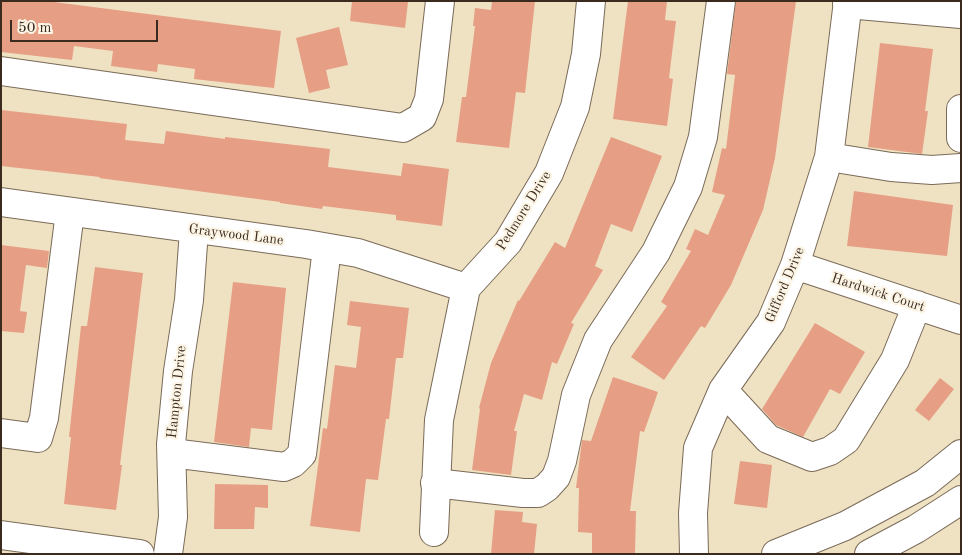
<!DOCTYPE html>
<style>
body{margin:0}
#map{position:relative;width:962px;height:555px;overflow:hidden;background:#efe2c3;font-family:"Old Standard TT",serif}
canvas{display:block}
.frame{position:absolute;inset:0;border:2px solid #3b2a1e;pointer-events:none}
.scale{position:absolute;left:10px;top:20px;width:148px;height:22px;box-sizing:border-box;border:2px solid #3b2a1e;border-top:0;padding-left:6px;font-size:15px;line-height:18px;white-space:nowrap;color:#3b2a1e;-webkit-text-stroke:4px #fcf5e5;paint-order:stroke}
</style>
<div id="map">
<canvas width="962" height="555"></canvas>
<div class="frame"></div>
<div class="scale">50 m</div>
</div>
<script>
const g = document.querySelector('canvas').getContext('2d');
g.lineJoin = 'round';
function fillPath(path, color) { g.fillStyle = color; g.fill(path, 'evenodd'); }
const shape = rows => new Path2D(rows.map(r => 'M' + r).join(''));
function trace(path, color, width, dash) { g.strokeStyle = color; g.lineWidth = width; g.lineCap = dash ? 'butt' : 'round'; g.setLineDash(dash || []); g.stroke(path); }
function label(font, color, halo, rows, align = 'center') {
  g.font = font + ' "Old Standard TT",serif'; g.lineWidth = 4.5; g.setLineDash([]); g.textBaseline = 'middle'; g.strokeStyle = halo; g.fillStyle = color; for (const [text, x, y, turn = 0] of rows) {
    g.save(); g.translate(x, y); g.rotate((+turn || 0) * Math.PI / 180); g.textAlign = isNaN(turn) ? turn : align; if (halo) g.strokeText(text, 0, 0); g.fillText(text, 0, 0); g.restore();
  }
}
const building = shape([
 [1,1,46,1,281,31,274,88,194,79,195,69,158,64,157,72,111,66,113,51,74,46,72,60,1,52],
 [352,1,408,2,405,28,350,21],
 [492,1,535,1,525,93,516,92,509,148,456,142,462,97,466,97,475,26,473,26,475,8,491,10],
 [628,1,667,1,665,20,676,21,669,78,673,79,667,126,613,119],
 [736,1,796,1,775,158,763,210,731,285,705,328,701,326,664,380,631,357,667,306,661,302,691,251,686,249,695,229,708,235,725,195,712,192,722,148,726,149,735,75,727,74],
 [339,27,348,65,326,70,330,88,309,93,296,38],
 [880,43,933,49,925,111,928,111,922,154,868,147],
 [1,110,127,124,125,140,164,144,166,131,225,139,225,137,330,149,328,167,401,176,403,163,449,169,442,226,396,220,396,215,323,206,322,209,280,203,280,202,99,178,100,177,1,166],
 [611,137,662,156,632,232,611,224,595,266,603,270,571,323,574,324,557,364,552,362,542,400,524,394,514,431,517,431,511,475,472,470,480,409,479,408,491,363,518,300,519,301,555,242,565,248],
 [854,191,953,205,947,256,847,246],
 [1,245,49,251,47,268,26,265,20,311,27,312,24,333,1,331],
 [95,267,143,273,120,465,122,465,116,510,64,504,71,437,69,437,81,326,87,326],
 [233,282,286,288,272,430,251,428,249,447,214,442],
 [350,301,409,308,403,358,396,358,389,419,386,419,378,480,366,479,360,532,310,526,323,428,327,429,335,365,356,368,361,327,347,325],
 [815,323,865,352,840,394,830,389,803,437,776,425,762,409],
 [613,377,658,392,644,432,640,431,630,511,636,511,635,554,592,554,592,533,578,532,579,488,576,488,582,440,591,441],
 [940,378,954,389,929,421,915,410],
 [740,461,772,465,767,508,734,504],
 [215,484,268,485,268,508,255,507,254,529,214,529],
 [495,510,523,512,522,522,537,524,534,554,491,554]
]);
const minor = shape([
 [847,4,961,14],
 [1,71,403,128,422,117,429,99,440,1],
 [961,109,961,138],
 [829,157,891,167,932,170,961,168],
 [1,202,306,244,358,253,466,288],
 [795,265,961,320],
 [723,390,768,439,812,457,830,451,846,440,895,360,917,305],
 [1,433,38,438,44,418,70,212],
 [172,453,284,467,293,463,302,454,327,248],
 [435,483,523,493,538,493,547,487,556,477,562,461,576,395,598,340,656,252,688,187,703,137,721,1],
 [434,532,439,420,466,288,508,242,549,173,575,107,586,54,591,1],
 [1,535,140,554],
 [168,554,173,517,171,444,178,371,189,300,194,230],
 [694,554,693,513,698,448,723,390,771,322,795,265,829,157,848,1],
 [776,554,845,526,925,483,961,454],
 [869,554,916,529,961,500]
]);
const streetNames = [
 ["Pedmore Drive",524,211,-58],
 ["Graywood Lane",236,235,7],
 ["Gifford Drive",785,285,-67],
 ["Hardwick Court",878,293,18],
 ["Hampton Drive",177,392,-84]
];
fillPath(building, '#e69e84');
trace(minor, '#7a6a58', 30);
trace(minor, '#fff', 28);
label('14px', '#3b2a1e', '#fcf5e5', streetNames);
</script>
